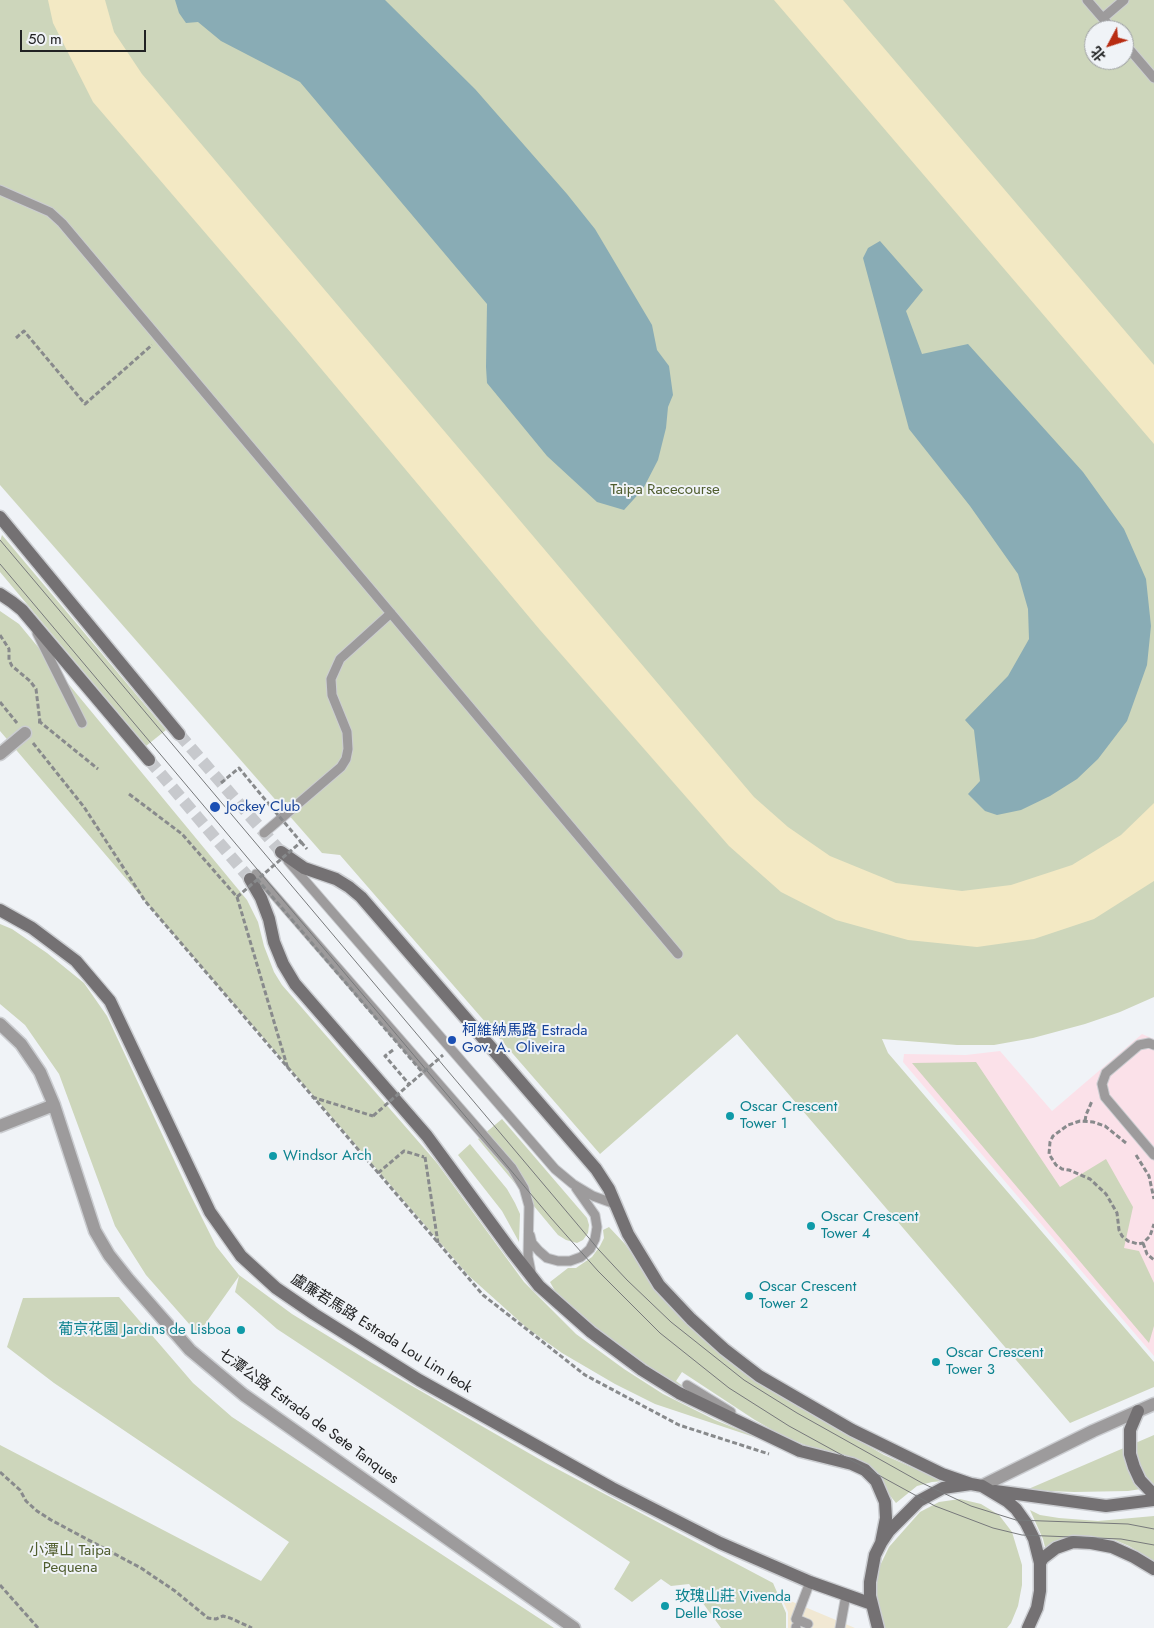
<!DOCTYPE html>
<meta charset="utf-8">
<style>
body{margin:0}
#map{position:relative;width:1154px;height:1628px;overflow:hidden;background:#f0f3f7;font-family:Jost,"Noto Sans SC",sans-serif}
canvas{display:block}
.north{position:absolute;left:1084px;top:20px;width:50px;height:50px;box-sizing:border-box;background:#f0f3f7;border:1px solid #9d9fa2;border-radius:50%;rotate:230deg;font-size:14px;font-weight:700;line-height:20px;text-align:center;color:#212223}
.north::after{content:'';display:block;margin:auto;width:18px;height:22px;background:#b82c12;clip-path:polygon(50% 0,100% 100%,50% 72%,0 100%)}
.scale{position:absolute;left:20px;top:30px;width:126px;height:22px;box-sizing:border-box;border:2px solid #212223;border-top:0;padding-left:6px;font-size:15px;line-height:18px;white-space:nowrap;color:#212223;-webkit-text-stroke:4px #f0f3f7;paint-order:stroke}
</style>
<div id="map">
<canvas width="1154" height="1628"></canvas>
<div class="north">北</div>
<div class="scale">50 m</div>
</div>
<script>
const g = document.querySelector('canvas').getContext('2d');
g.lineJoin = 'round';
function fillPath(path, color) { g.fillStyle = color; g.fill(path, 'evenodd'); }
const shape = rows => new Path2D(rows.map(r => 'M' + r).join(''));
function trace(path, color, width, dash) { g.strokeStyle = color; g.lineWidth = width; g.lineCap = dash ? 'butt' : 'round'; g.setLineDash(dash || []); g.stroke(path); }
function label(font, color, halo, rows, align = 'center') {
  g.font = font + ' Jost,"Noto Sans SC",sans-serif'; g.lineWidth = 4; g.setLineDash([]); g.textBaseline = 'middle'; g.strokeStyle = halo; g.fillStyle = color; for (const [text, x, y, turn = 0] of rows) {
    g.save(); g.translate(x, y); g.rotate((+turn || 0) * Math.PI / 180); g.textAlign = isNaN(turn) ? turn : align; if (halo) g.strokeText(text, 0, 0); g.fillText(text, 0, 0); g.restore();
  }
}
const commercial = shape([
 [1142,1034,1154,1039,1154,1356,903,1062,904,1054,966,1055,1000,1051,1052,1111]
]);
const industrial = shape([
 [781,1597,855,1628,788,1628,788,1612]
]);
const green = shape([
 [0,0,1154,0,1154,997,1120,1012,1085,1024,1033,1038,994,1045,957,1045,882,1039,888,1053,1154,1362,1154,1387,1070,1423,737,1034,600,1154,340,855,322,853,0,485],
 [1094,30,1124,30,1124,60,1094,60],
 [2,535,166,730,146,746,0,572,0,541],
 [0,611,19,624,247,900,258,922,264,946,274,972,282,985,437,1163,524,1282,576,1334,624,1369,663,1394,715,1420,769,1442,655,1404,615,1384,562,1353,527,1328,469,1276,145,901,0,731],
 [0,924,12,929,47,953,84,983,107,1016,188,1190,216,1246,239,1275,292,1314,372,1363,546,1463,773,1583,786,1613,786,1628,721,1628,689,1584,671,1586,661,1579,632,1602,614,1589,630,1562,277,1329,235,1292,239,1276,198,1334,146,1275,115,1226,59,1074,25,1025,0,1004],
 [976,1062,1060,1187,1106,1159,1133,1207,1124,1248,1139,1251,1154,1283,1154,1326,1149,1343,912,1063],
 [502,1119,587,1218,589,1225,588,1233,583,1240,577,1243,566,1240,558,1235,478,1139],
 [470,1144,507,1189,515,1203,520,1214,519,1242,502,1211,458,1155],
 [609,1227,625,1244,650,1280,799,1406,884,1455,943,1481,932,1482,917,1486,896,1503,883,1487,829,1455,781,1435,755,1420,682,1372,676,1381,695,1395,678,1386,622,1348,567,1304,555,1291,550,1282,568,1268,576,1268,592,1257,600,1246,604,1238,603,1230],
 [119,1297,193,1383,232,1417,554,1628,0,1628,0,1445,261,1581,289,1542,54,1383,7,1347,23,1298],
 [1154,1435,1154,1487,1128,1491,1074,1492,1026,1490],
 [960,1499,981,1504,999,1515,1012,1532,1022,1565,1022,1585,1018,1606,1011,1623,1007,1628,882,1628,875,1603,876,1574,889,1547,920,1512,939,1502],
 [1030,1510,1040,1515,1059,1518,1098,1521,1154,1516,1154,1561,1129,1546,1115,1540,1099,1538,1067,1539,1046,1551,1043,1539]
]);
const sand = shape([
 [48,0,105,0,114,32,142,74,754,797,788,827,830,856,896,883,962,891,1011,885,1072,865,1121,835,1154,803,1154,881,1094,919,1034,939,977,947,908,940,836,920,781,892,729,846,540,630,292,334,93,102,53,23],
 [774,0,843,0,1154,365,1154,444]
]);
const water = shape([
 [175,0,385,0,475,89,567,194,595,229,652,325,657,350,669,366,673,395,668,407,666,428,658,460,643,489,624,510,597,502,547,456,487,383,486,367,487,304,300,82,221,41,198,22,186,23,179,13],
 [880,241,923,290,906,311,922,354,968,344,1083,472,1124,529,1146,579,1151,626,1147,665,1127,721,1098,759,1077,779,1050,796,1021,810,997,815,985,811,968,794,980,781,974,730,965,720,1008,676,1029,639,1028,609,1018,574,970,506,909,429,863,258,868,248]
]);
const secondaryTunnel = shape([
 [179,734,281,852],
 [149,760,250,879]
]);
const path = shape([
 [16,338,24,331,85,404,152,345],
 [0,635,9,649,9,660,12,666,30,681,36,689,40,722],
 [0,702,17,723],
 [38,722,40,722,98,769],
 [33,743,84,807,145,901,483,1295,585,1375,679,1425,769,1454],
 [221,783,239,768,272,808],
 [301,842,307,849],
 [237,897,288,1069],
 [393,1050,385,1056,409,1084],
 [312,1097,373,1116],
 [1085,1121,1086,1115,1092,1101],
 [1126,1143,1105,1126,1093,1122,1080,1121,1068,1125,1053,1136,1050,1142,1049,1154,1056,1165,1062,1169,1069,1170,1090,1179,1106,1194,1117,1213,1119,1230,1122,1236,1128,1241,1138,1244,1143,1243,1150,1236,1154,1224],
 [1136,1155,1149,1176,1154,1199],
 [425,1157,438,1243],
 [378,1173,404,1151,424,1157],
 [1143,1243,1147,1254,1154,1260],
 [0,1472,20,1490,26,1501,37,1511,51,1520,141,1568,175,1591,208,1618,216,1619,223,1616,230,1618,252,1628],
 [0,1585,38,1628]
]);
const lane = shape([
 [1087,0,1113,30],
 [1103,18,1124,0],
 [1124,43,1154,78],
 [0,190,50,212,62,223,678,954],
 [37,633,82,723],
 [264,833,341,767,346,759,348,749,347,732,332,695,331,679,340,659,391,613],
 [288,861,555,1169,573,1184,593,1196,615,1204],
 [256,874,512,1168,524,1188,529,1206,528,1257,531,1272],
 [1154,1045,1149,1043,1139,1045,1106,1073,1102,1084,1105,1097,1154,1155],
 [530,1235,532,1243,539,1251,547,1258,558,1261,570,1261,581,1257,590,1249,595,1239,597,1227,595,1215,576,1188],
 [687,1385,731,1412],
 [808,1624,796,1619,810,1582],
 [796,1628,796,1627],
 [840,1628,846,1595]
]);
const street = shape([
 [0,754,25,733],
 [0,1024,21,1044,40,1072,54,1105,95,1231,109,1255,128,1279,190,1350,244,1395,574,1628],
 [0,1126,54,1105],
 [982,1486,1093,1431,1154,1404]
]);
const secondary = shape([
 [0,517,179,734],
 [0,594,12,602,22,610,149,760],
 [281,852,304,868,336,879,349,887,361,897,596,1169,609,1189,628,1234,659,1285,691,1319,724,1349,759,1376,852,1430,942,1474,971,1484],
 [250,879,261,898,269,919,274,942,283,964,295,984,427,1136,510,1249,539,1286,591,1332,642,1370,679,1393,800,1451,852,1464,865,1470,876,1481,885,1502,886,1518,881,1543],
 [0,910,32,928,76,961,110,1001,210,1212,241,1256,276,1288,314,1314,419,1380,612,1488,720,1543,810,1582,872,1604],
 [1138,1411,1130,1430,1130,1454,1134,1467,1140,1480,1154,1495],
 [995,1491,1106,1506,1154,1500],
 [1040,1563,1043,1558,1056,1548,1073,1542,1091,1543,1112,1547,1134,1557,1154,1569],
 [878,1628,870,1596,870,1582,875,1555,881,1543,889,1531,919,1501,943,1488,971,1484,982,1486,1007,1501,1016,1509,1026,1523,1034,1539,1040,1563,1040,1591,1037,1608,1028,1628]
]);
const tram = shape([
 [0,540,599,1250,627,1280,671,1322,744,1380,797,1413,922,1483,971,1506,1016,1520,1128,1524,1154,1529],
 [0,564,551,1218,598,1271,660,1333,729,1388,789,1426,935,1506,993,1528,1022,1535,1121,1539,1154,1545]
]);
const pathBridge = shape([
 [129,794,182,834,237,897,301,842,272,808],
 [257,879,423,1073],
 [373,1116,443,1055]
]);
const markers = [
 [215,807,6,"#1a4fb4"],
 [452,1040,5,"#1a4fb4"],
 [730,1116,5,"#0f9aa8"],
 [273,1156,5,"#0f9aa8"],
 [811,1226,5,"#0f9aa8"],
 [749,1296,5,"#0f9aa8"],
 [241,1330,5,"#0f9aa8"],
 [936,1362,5,"#0f9aa8"],
 [665,1606,5,"#0f9aa8"]
];
const parkNames = [
 ["Taipa Racecourse",665,490],
 ["小潭山 Taipa",70,1551],
 ["Pequena",70,1568]
];
const transitNames = [
 ["Jockey Club",226,807],
 ["柯維納馬路 Estrada",462,1031],
 ["Gov. A. Oliveira",462,1048]
];
const cultureNames = [
 ["Oscar Crescent",740,1107],
 ["Tower 1",740,1124],
 ["Windsor Arch",283,1156],
 ["Oscar Crescent",821,1217],
 ["Tower 4",821,1234],
 ["Oscar Crescent",759,1287],
 ["Tower 2",759,1304],
 ["葡京花園 Jardins de Lisboa",231,1330,"right"],
 ["Oscar Crescent",946,1353],
 ["Tower 3",946,1370],
 ["玫瑰山莊 Vivenda",675,1597],
 ["Delle Rose",675,1614]
];
const streetNames = [
 ["盧廉若馬路 Estrada Lou Lim Ieok",381,1334,32],
 ["七潭公路 Estrada de Sete Tanques",308,1417,36]
];
fillPath(commercial, '#fbe1e9');
fillPath(industrial, '#f1e8d3');
fillPath(green, '#cdd6bb');
fillPath(sand, '#f3e9c4');
fillPath(water, '#89acb5');
trace(secondaryTunnel, '#c7c9cd', 12, [12, 6]);
trace(lane, '#cbcdd1', 11);
trace(street, '#cbcdd1', 15);
trace(secondary, '#cbcdd1', 15);
trace(path, '#888a8c', 3, [5, 2.5]);
trace(lane, '#9d9b9c', 9);
trace(street, '#9d9b9c', 12);
trace(secondary, '#747173', 12);
trace(tram, '#77797b', 1);
trace(pathBridge, '#888a8c', 3, [5, 2.5]);
for (const [x, y, r, color] of markers) { const dot = new Path2D(); dot.arc(x, y, r, 0, 2 * Math.PI); g.fillStyle = color; g.fill(dot); trace(dot, '#f0f3f7', 2); }
label('15px', '#4f5d2e', '#f0f3f7', parkNames);
label('15px', '#164399', '#f0f3f7', transitNames, 'left');
label('15px', '#0d838f', '#f0f3f7', cultureNames, 'left');
label('15px', '#212223', '#f0f3f7', streetNames);
</script>
